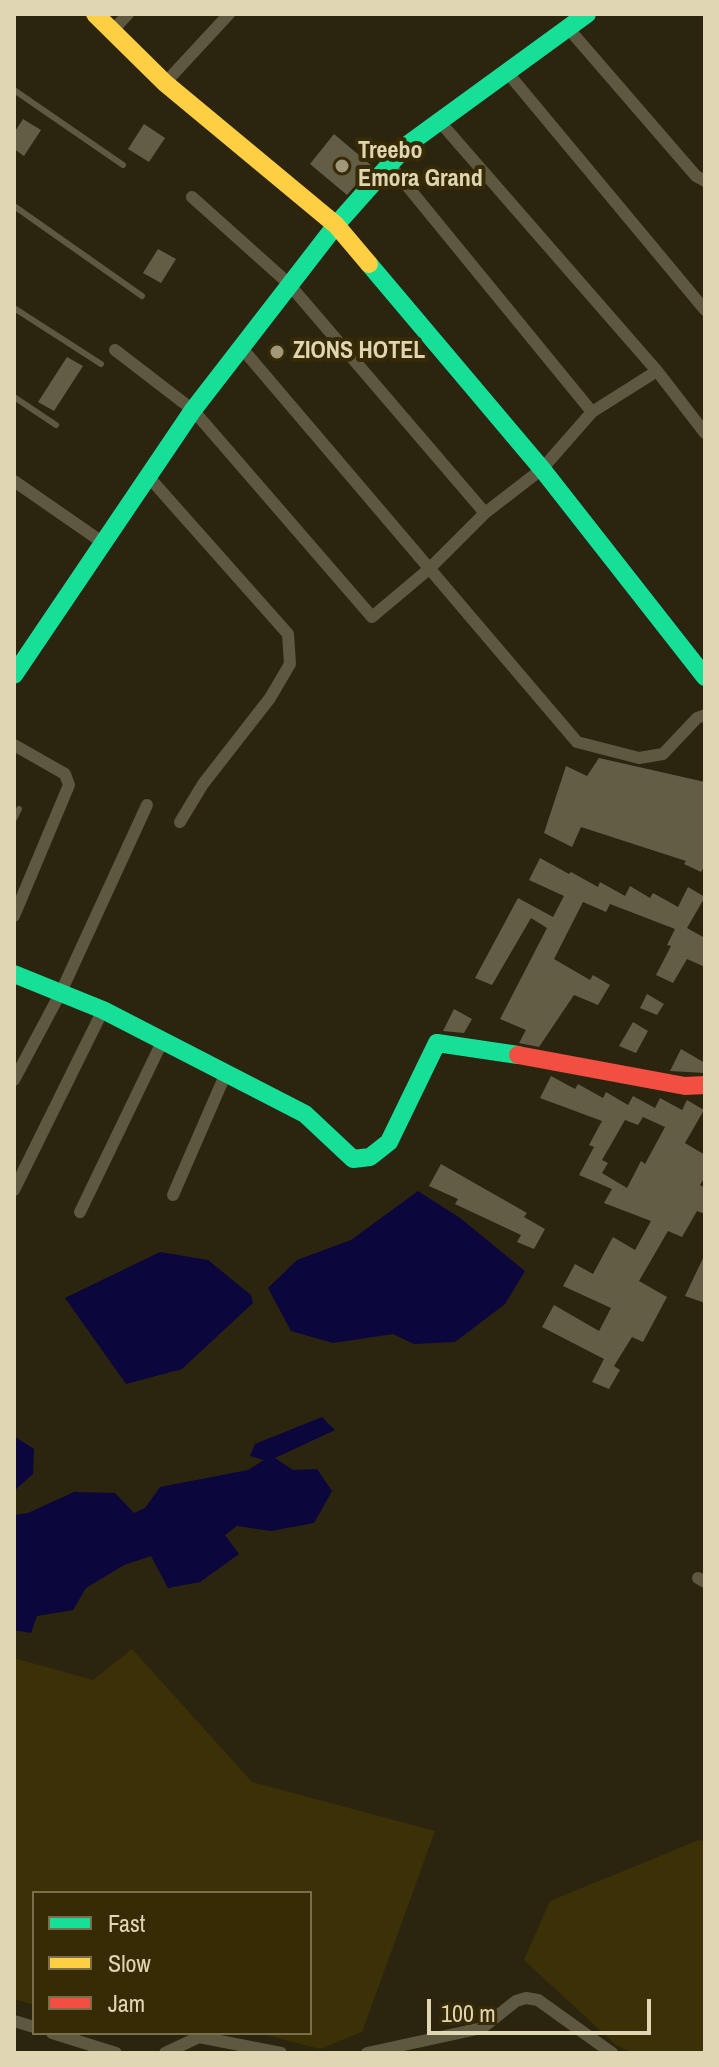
<!DOCTYPE html>
<style>
body{margin:0}
#map{position:relative;width:719px;height:2067px;overflow:hidden;background:#2b250f;font-family:"Archivo Narrow",sans-serif}
canvas{display:block}
.frame{position:absolute;inset:0;border:16px solid #e1d6b4;pointer-events:none}
.legend{position:absolute;left:32px;top:1891px;width:280px;height:144px;box-sizing:border-box;background:#362b04;border:2px solid #7a6f4a;margin:0;padding:10px 14px;list-style:none;font-size:24px;color:#e1d6b4}
.legend li{display:flex;align-items:center;gap:16px;height:40px}
.legend b{width:40px;border:2px solid #7a6f4a}
.scale{position:absolute;left:427px;top:1999px;width:224px;height:36px;box-sizing:border-box;border:4px solid #e1d6b4;border-top:0;padding-left:10px;font-size:24px;line-height:28px;white-space:nowrap;color:#e1d6b4;-webkit-text-stroke:6px #362b04;paint-order:stroke}
</style>
<div id="map">
<canvas width="719" height="2067"></canvas>
<div class="frame"></div>
<ul class="legend">
<li><b style="height:10px;background:#16e098"></b>Fast</li>
<li><b style="height:10px;background:#ffcf43"></b>Slow</li>
<li><b style="height:10px;background:#f24e42"></b>Jam</li>
</ul>
<div class="scale">100 m</div>
</div>
<script>
const g = document.querySelector('canvas').getContext('2d');
g.lineJoin = 'round';
function fillPath(path, color) { g.fillStyle = color; g.fill(path, 'evenodd'); }
const shape = rows => new Path2D(rows.map(r => 'M' + r).join(''));
function trace(path, color, width, dash) { g.strokeStyle = color; g.lineWidth = width; g.lineCap = dash ? 'butt' : 'round'; g.setLineDash(dash || []); g.stroke(path); }
function label(font, color, halo, rows, align = 'center') {
  g.font = font + ' "Archivo Narrow",sans-serif'; g.lineWidth = 8; g.setLineDash([]); g.textBaseline = 'middle'; g.strokeStyle = halo; g.fillStyle = color; for (const [text, x, y, turn = 0] of rows) {
    g.save(); g.translate(x, y); g.rotate((+turn || 0) * Math.PI / 180); g.textAlign = isNaN(turn) ? turn : align; if (halo) g.strokeText(text, 0, 0); g.fillText(text, 0, 0); g.restore();
  }
}
const built = shape([
 [132,1649,252,1782,435,1831,362,2032,320,2049,259,2033,310,2033,310,1893,34,1893,34,2005,14,1999,14,1658,93,1680],
 [699,1840,705,1841,705,2053,633,2053,616,2045,524,1960,550,1901]
]);
const water = shape([
 [418,1191,460,1218,525,1271,505,1304,455,1342,414,1344,393,1334,333,1343,291,1331,268,1288,297,1260,351,1240],
 [160,1252,208,1260,251,1295,253,1303,182,1369,126,1384,65,1298],
 [322,1417,335,1430,275,1458,293,1470,317,1469,332,1491,314,1523,271,1531,237,1526,225,1535,239,1554,200,1582,168,1588,151,1556,124,1565,86,1588,73,1610,37,1616,31,1633,14,1630,14,1515,28,1513,74,1492,115,1493,134,1513,145,1508,160,1487,248,1470,264,1460,250,1456,255,1444],
 [14,1436,34,1449,33,1474,14,1491]
]);
const building = shape([
 [23,119,41,130,24,156,14,149,14,133],
 [144,124,165,138,149,162,128,149],
 [334,134,372,166,347,195,310,164],
 [158,249,176,259,161,283,143,273],
 [67,357,83,366,54,411,38,402],
 [599,758,705,782,705,865,701,872,684,864,686,861,581,827,572,847,544,833,566,766,587,776],
 [540,858,569,874,571,872,598,887,600,882,625,896,630,886,650,898,653,893,678,907,688,887,705,897,687,928,705,938,705,967,687,959,673,983,656,975,671,946,667,945,675,929,610,904,606,912,583,902,554,959,590,980,593,975,610,985,598,1005,574,995,539,1047,519,1043,526,1030,500,1019,547,928,531,918,492,985,475,978,518,898,553,917,564,896,529,880],
 [647,994,664,1004,657,1015,640,1008],
 [454,1009,472,1019,464,1033,443,1031],
 [633,1022,648,1031,636,1053,619,1046],
 [681,1049,705,1063,705,1073,670,1071],
 [551,1076,575,1089,578,1084,603,1098,606,1092,628,1105,633,1096,655,1108,660,1098,682,1110,687,1100,704,1110,685,1143,705,1155,705,1177,700,1185,705,1188,705,1214,697,1211,682,1237,668,1231,639,1281,667,1297,643,1342,632,1337,614,1366,620,1370,609,1389,592,1382,604,1359,542,1327,554,1305,599,1331,611,1308,563,1286,575,1264,593,1274,613,1237,635,1250,651,1221,604,1203,612,1189,579,1175,594,1147,589,1145,602,1121,540,1098],
 [643,1117,665,1127,645,1164,641,1161,627,1188,602,1173,608,1163,602,1160,625,1120,638,1125],
 [441,1164,527,1213,524,1217,545,1229,534,1249,517,1242,521,1235,455,1204,458,1199,429,1186],
 [705,1254,705,1303,685,1296]
]);
const lane = shape([
 [14,90,123,165],
 [14,206,142,296],
 [14,308,101,364],
 [14,397,56,425],
 [14,819,19,809]
]);
const street = shape([
 [568,28,696,176,705,181],
 [114,29,128,14],
 [507,72,705,310],
 [165,83,229,14],
 [440,122,657,371,705,433],
 [390,165,592,412],
 [192,197,288,283,485,513],
 [240,346,577,742,639,758,663,754,697,718,705,715],
 [115,350,193,410,372,617,429,569,485,513,542,469,592,412,657,371],
 [147,475,288,634,290,664,270,698,203,784,180,822],
 [14,481,102,542],
 [14,745,65,774,69,785,14,916],
 [14,1080,61,992,147,805],
 [14,1190,103,1010],
 [173,1195,226,1073],
 [80,1212,163,1040],
 [698,1578,705,1582],
 [14,2021,34,2027],
 [52,2033,116,2053],
 [165,2053,199,2037,281,2053],
 [367,2053,482,2028,516,2001,526,1998,538,2000,612,2053]
]);
const fast = shape([
 [369,264,542,469,705,677],
 [14,675,193,410,336,225,407,145,587,14],
 [14,974,103,1010,305,1114,353,1159,370,1157,389,1142,437,1043,518,1055]
]);
const slow = shape([
 [95,14,165,83,336,225,369,264]
]);
const jam = shape([
 [518,1055,685,1086,705,1085]
]);
const markers = [
 [342,166,8,"#a1987a"],
 [277,352,8,"#a1987a"]
];
const poiNames = [
 ["Treebo",358,152],
 ["Emora Grand",358,180],
 ["ZIONS HOTEL",293,352]
];
fillPath(built, '#3c3006');
fillPath(water, '#0b063c');
fillPath(building, '#645d45');
trace(lane, '#5f5840', 6);
trace(street, '#5f5840', 12);
trace(fast, '#16e098', 18);
trace(slow, '#ffcf43', 18);
trace(jam, '#f24e42', 18);
for (const [x, y, r, color] of markers) { const dot = new Path2D(); dot.arc(x, y, r, 0, 2 * Math.PI); g.fillStyle = color; g.fill(dot); trace(dot, '#362b04', 3); }
label('bold 24px', '#e1d6b4', '#362b04', poiNames, 'left');
</script>
